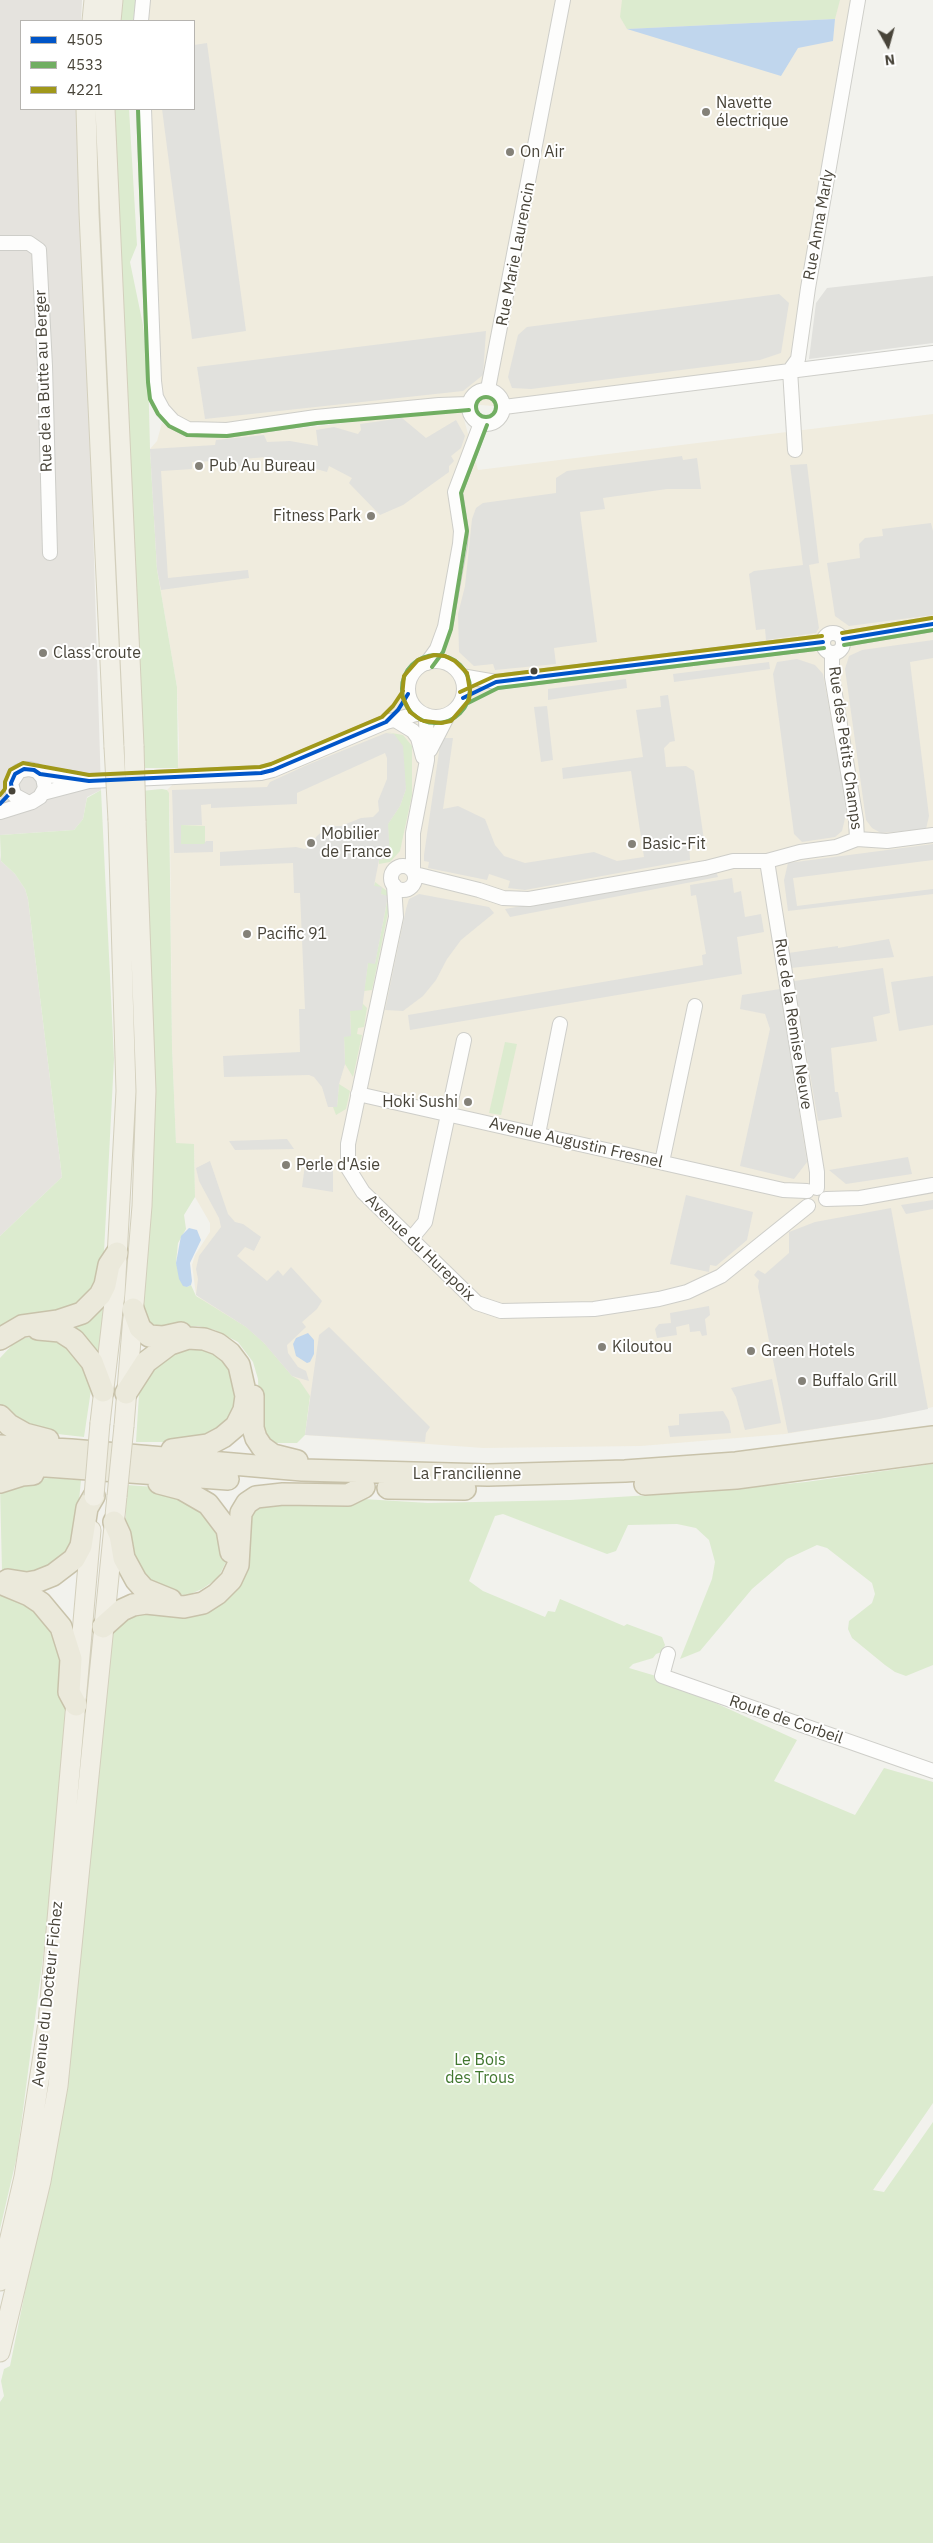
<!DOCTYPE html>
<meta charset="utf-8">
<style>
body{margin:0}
#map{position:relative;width:933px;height:2543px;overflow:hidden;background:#f2f2ed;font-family:"IBM Plex Sans",sans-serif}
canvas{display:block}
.legend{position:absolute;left:20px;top:20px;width:175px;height:90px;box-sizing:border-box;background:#fff;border:1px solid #b6b4b0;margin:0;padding:6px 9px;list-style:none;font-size:15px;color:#484439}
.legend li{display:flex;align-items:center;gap:10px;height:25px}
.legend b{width:25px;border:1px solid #b6b4b0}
.north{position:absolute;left:863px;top:20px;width:50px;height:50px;-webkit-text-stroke:4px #fff;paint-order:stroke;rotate:173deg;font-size:14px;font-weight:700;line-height:20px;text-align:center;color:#484439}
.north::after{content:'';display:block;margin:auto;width:18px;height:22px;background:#484439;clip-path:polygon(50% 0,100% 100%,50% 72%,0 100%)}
</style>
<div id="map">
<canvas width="933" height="2543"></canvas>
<ul class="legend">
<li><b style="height:6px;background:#0055c8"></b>4505</li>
<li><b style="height:6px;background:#71ae62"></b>4533</li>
<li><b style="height:6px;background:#a0981a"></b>4221</li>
</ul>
<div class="north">N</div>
</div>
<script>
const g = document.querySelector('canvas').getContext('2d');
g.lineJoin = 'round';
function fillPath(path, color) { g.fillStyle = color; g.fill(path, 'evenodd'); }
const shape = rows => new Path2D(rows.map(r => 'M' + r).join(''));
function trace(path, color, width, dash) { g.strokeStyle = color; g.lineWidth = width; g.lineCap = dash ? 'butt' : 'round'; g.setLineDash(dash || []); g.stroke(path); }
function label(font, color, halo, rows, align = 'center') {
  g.font = font + ' "IBM Plex Sans",sans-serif'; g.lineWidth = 4; g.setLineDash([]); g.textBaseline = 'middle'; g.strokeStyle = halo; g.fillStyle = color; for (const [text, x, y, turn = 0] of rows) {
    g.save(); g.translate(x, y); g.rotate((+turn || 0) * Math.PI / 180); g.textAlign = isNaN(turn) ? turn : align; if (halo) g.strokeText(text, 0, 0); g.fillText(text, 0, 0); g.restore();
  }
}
const commercial = shape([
 [143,0,858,0,790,370,504,407,469,404,188,429,156,397,144,109,194,109,194,21,141,21],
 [445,411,462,412,478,470,933,414,933,1407,879,1419,785,1434,641,1446,483,1448,305,1435,310,1396,196,1295,192,1265,195,1255,210,1232,210,1223,195,1197,194,1144,176,1144,172,1047,170,825,169,794,167,790,172,785,172,776,178,768,179,742,177,687,157,569,150,449,157,441,162,423,183,435,226,437]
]);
const industrial = shape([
 [0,0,82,0,81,21,21,21,21,109,77,109,87,329,101,790,87,797,83,819,74,830,0,835],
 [0,855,1,861,15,874,25,889,28,899,62,1177,0,1236]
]);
const green = shape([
 [122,0,136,0,133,21,120,21],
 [622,0,840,0,835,19,627,29,620,17],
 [115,109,129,109,137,245,130,262,143,325,148,371,150,449,157,569,177,687,178,768,141,768,120,298],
 [386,732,403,735,412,746,412,795,400,851,390,862,379,864,379,860,389,858,388,824,400,806,406,789,394,734],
 [162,789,167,790,169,793,172,1047,176,1143,194,1144,195,1197,184,1215,186,1229,178,1243,176,1263,187,1287,191,1285,196,1296,246,1327,264,1343,292,1376,299,1380,310,1396,305,1435,297,1443,267,1443,260,1432,258,1379,253,1362,238,1342,215,1330,198,1326,152,1328,143,1313,154,1078,141,791],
 [101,790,114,1059,104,1252,94,1289,73,1309,0,1330,0,1236,62,1177,28,899,25,889,15,874,1,861,0,835,74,830,83,819,87,798],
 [181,825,205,826,205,844,181,845],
 [375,882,387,891,389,895,389,908,372,990,364,991,368,963,375,963,388,897,381,894,374,886],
 [362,1003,367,1008,364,1027,358,1028,357,1034,362,1035,353,1077,345,1064,344,1036,351,1036,350,1010,362,1010],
 [505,1042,517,1044,501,1115,489,1113],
 [339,1084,350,1091,346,1109,336,1115,333,1107,337,1107],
 [105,1302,102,1358,69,1332,74,1323],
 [43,1336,63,1342,90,1376,91,1390,84,1437,40,1432,0,1409,0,1358,14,1343,25,1338],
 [198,1344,229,1358,241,1397,222,1429,190,1442,136,1442,139,1394,146,1378,161,1357],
 [933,1464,933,1665,906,1676,895,1672,885,1665,852,1638,848,1629,849,1621,872,1603,875,1594,872,1583,827,1548,817,1545,787,1559,752,1589,700,1651,680,1659,712,1579,715,1562,709,1540,696,1528,677,1524,628,1525,616,1551,607,1554,503,1514,495,1516,469,1581,483,1591,545,1617,548,1611,555,1612,560,1599,624,1626,627,1624,662,1637,665,1645,662,1652,656,1654,653,1658,633,1664,629,1668,656,1676,797,1740,774,1781,855,1815,884,1768,933,1782,933,2103,873,2190,884,2192,933,2122,933,2543,0,2543,0,2402,4,2396,1,2381,4,2369,10,2366,47,2184,113,1620,170,1607,231,1580,241,1513,283,1494,428,1503,570,1500,714,1491,806,1482],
 [50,1478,81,1480,75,1543,51,1571,13,1575,2,1571,0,1486,26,1479],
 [127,1485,154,1487,203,1508,226,1550,226,1562,218,1578,202,1589,188,1595,170,1594,141,1577,125,1532],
 [0,1583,52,1614,76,1705,17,2156,0,2229]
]);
const parking = shape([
 [207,43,246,331,192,339,162,109,194,109,194,45],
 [933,276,933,343,809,359,816,303,827,288],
 [779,294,789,303,781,353,760,360,531,389,512,388,508,377,518,335,527,327],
 [486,331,483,375,463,391,205,419,197,367],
 [402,418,426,438,456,420,465,436,461,448,451,456,454,461,449,466,449,472,403,505,380,515,349,483,352,478,329,466,327,472,301,465,270,465,267,457,243,459,243,466,215,467,215,461,192,462,192,469,161,471,168,578,248,570,249,578,161,590,157,569,150,449,215,445,216,440,264,435,267,442,290,441,318,446,316,430,334,427,358,434,361,430,360,424],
 [682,456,683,460,697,458,701,489,667,489,603,498,605,509,580,512,597,642,554,648,556,664,495,670,493,664,474,666,459,652,458,614,465,586,472,519,476,508,483,503,556,493,556,478,567,471],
 [807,464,819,563,809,565,819,628,816,633,766,640,765,629,756,630,749,574,754,571,803,565,790,465],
 [931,523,933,531,933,615,849,626,835,616,827,563,860,558,859,544,865,538,883,536,882,529],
 [933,640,933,658,910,662,929,816,926,829,881,833,872,828,866,820,845,669,849,656,862,650],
 [797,659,815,665,823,674,847,810,842,831,835,837,802,842,794,834,773,674,777,662],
 [769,662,770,669,674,682,673,674],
 [626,679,627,688,548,700,548,689],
 [668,695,675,741,670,742,664,748,666,767,686,766,694,771,704,840,689,842,690,860,525,890,508,888,510,881,489,874,487,880,428,868,429,862,424,861,424,855,441,738,453,738,443,809,458,806,485,819,495,845,504,856,525,863,594,852,617,861,644,857,631,771,563,779,562,768,643,757,636,710,661,707,660,696],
 [547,706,553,760,541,762,534,707],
 [386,733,394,734,403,746,406,789,400,806,388,824,390,858,379,860,374,886,382,887,381,894,388,896,375,964,368,963,362,1010,350,1011,351,1036,344,1037,345,1064,339,1084,337,1107,328,1107,322,1087,314,1077,309,1075,224,1077,223,1056,300,1052,299,1009,305,1009,300,893,294,893,293,863,220,866,220,852,296,847,305,849,312,846,316,837,328,826,341,826,361,818,373,817,379,811,378,801,387,779,387,758,385,753,297,793,297,804,211,808,211,804,201,805,202,825,181,825,181,844,204,844,206,841,213,841,213,852,174,853,172,790,267,787,270,782,307,765],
 [933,844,933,860,793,878,797,906,933,889,933,894,788,911,784,880,788,863],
 [716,871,718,877,510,917,505,909],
 [732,878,734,893,741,891,745,917,761,914,764,932,737,937,742,974,410,1030,408,1015,703,965,702,955,706,954,696,895,691,896,690,885],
 [419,894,489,907,494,913,461,940,447,959,436,980,423,996,403,1011,385,1010,406,909,409,899],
 [889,939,894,957,791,968,788,953,838,946,838,948],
 [883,968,890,1013,873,1017,877,1041,831,1048,835,1092,838,1092,842,1117,818,1121,794,981],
 [933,976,933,1025,899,1031,891,982],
 [780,989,807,1162,794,1179,740,1166,770,1029,765,1014,740,1009,742,995],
 [287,1139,294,1149,235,1150,229,1141],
 [908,1157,912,1174,846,1184,829,1170],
 [210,1161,228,1214,235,1222,243,1224,261,1237,254,1251,245,1247,237,1256,267,1281,278,1270,283,1276,291,1267,322,1301,317,1309,302,1322,306,1327,287,1345,288,1353,298,1367,306,1371,309,1381,292,1376,264,1343,246,1327,196,1295,198,1279,196,1269,199,1256,221,1227,219,1218,199,1181,196,1168],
 [333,1161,333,1192,302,1187,305,1165],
 [686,1195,753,1212,747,1240,716,1266,710,1265,709,1272,670,1264],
 [933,1200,933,1209,906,1214,901,1205],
 [891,1208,928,1409,879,1419,788,1433,758,1287,759,1280,754,1275,758,1270,765,1274,789,1253,789,1232,815,1222],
 [709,1306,710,1315,705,1319,707,1335,702,1336,700,1331,690,1332,689,1324,676,1327,677,1335,657,1338,655,1329,659,1324,671,1323,670,1313],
 [329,1327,430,1427,426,1433,425,1442,305,1435,319,1335],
 [772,1379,781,1423,745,1430,736,1397,731,1388],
 [723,1411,729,1421,731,1433,670,1437,668,1426,679,1425,679,1414]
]);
const water = shape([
 [835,19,833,41,798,48,781,76,627,29],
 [189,1228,197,1230,201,1240,190,1263,192,1281,191,1285,187,1287,183,1286,179,1279,176,1263,181,1236],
 [308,1333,314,1340,314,1354,310,1362,307,1363,296,1356,293,1344,296,1338]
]);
const minor = shape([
 [141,21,143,0],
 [144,109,154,381,156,397,163,410,173,421,188,429,227,430,316,417,439,405,469,404],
 [0,243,29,243,39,250,45,366,50,553],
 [488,389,563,0],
 '469 407a17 17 0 1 1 34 0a17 17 0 1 1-34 0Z',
 [504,407,933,353],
 [795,450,790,370,798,359,808,288,858,0],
 '823 643a10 10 0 1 1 20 0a10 10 0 1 1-20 0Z',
 [843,639,933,624],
 '408 689a28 28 0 1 1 56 0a28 28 0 1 1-56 0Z',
 [427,663,437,649,445,627,460,544,461,531,455,492,481,423],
 [461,676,496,682,823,642],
 [395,720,413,731,418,738,423,757],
 [430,750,448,715],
 [40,774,78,779],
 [43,793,89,781,261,773,273,770,386,722,420,713],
 [0,812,32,802,40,797,45,788,43,778,37,771,29,769,19,771,11,783,14,795,27,802],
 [857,839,887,841,933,835],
 [767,861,817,1172,817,1188],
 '391 878a12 12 0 1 1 24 0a12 12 0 1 1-24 0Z',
 [413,871,413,833,427,760,426,715],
 [415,874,479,890,503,898,529,899,706,868,733,861,767,861,800,852,836,847,857,839,856,820,832,677,832,653],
 [394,885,396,917,348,1144,348,1168,363,1192,477,1303,501,1311,594,1309,659,1299,687,1292,721,1276,808,1206],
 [358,1094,783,1190,807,1191],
 [538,1134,560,1024],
 [662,1162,695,1006],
 [826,1199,860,1198,933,1185],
 [411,1239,425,1222,464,1040],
 [668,1654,662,1676,933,1771]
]);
const major = shape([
 [92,21,94,0],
 [111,21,113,0],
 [86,109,89,213,114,747],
 [105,109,134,746],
 [100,1423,115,1294,126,1091,118,820],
 [124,1426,142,1206,146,1091,136,821],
 [0,2281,24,2177,48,2023,91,1530],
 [0,2352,41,2181,58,2086,117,1496]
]);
const highway = shape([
 [133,1309,140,1328,149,1336,163,1337,181,1333],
 [38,1329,60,1331,74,1340,92,1362,103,1391],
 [0,1339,22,1326,58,1321,82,1313,100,1295,105,1285,109,1265,117,1253],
 [126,1393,146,1362,170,1344,188,1338,204,1339,218,1344,230,1353,239,1365,246,1396,244,1410,236,1426,223,1437,208,1445,172,1450],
 [253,1396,253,1428,256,1438,262,1447,273,1455,297,1461],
 [0,1416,9,1425,25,1434,48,1440],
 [0,1446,71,1450,302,1470,488,1475,625,1471,736,1463,933,1437],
 [0,1465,33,1465,228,1479],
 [0,1482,22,1475,33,1474],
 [159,1483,182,1489,208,1504,227,1529,231,1552],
 [645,1484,736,1478,933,1452],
 [388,1488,465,1489],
 [114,1522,120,1535,124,1558,136,1580,144,1589,171,1600],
 [8,1580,27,1583,38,1581,53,1575,74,1559,81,1546,87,1508,94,1496],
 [0,1583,29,1595,41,1603,61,1627,71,1659,69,1692,76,1705],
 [103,1627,122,1610,133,1605,146,1603,184,1607,203,1603,217,1594,231,1580,238,1565,241,1513,247,1503,256,1497,283,1494,348,1495,364,1487]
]);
const majorBridge = shape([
 [134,746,136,821],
 [114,747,118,820],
 [94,1496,100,1423],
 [117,1496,124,1426]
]);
const bus1 = shape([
 [843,639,933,624],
 [463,698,496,682,823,642],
 [0,804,12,791,11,783,15,774,24,769,34,770,40,774,89,781,261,773,273,770,386,722,398,710,408,694]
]);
const bus2 = shape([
 [138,109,148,382,150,399,158,414,169,426,187,435,227,436,317,423,469,410],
 '476 407a10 10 0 1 1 20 0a10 10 0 1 1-20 0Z',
 [844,645,933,630],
 '402 689a34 34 0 1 1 68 0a34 34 0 1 1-68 0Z',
 [432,667,443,652,451,629,467,531,461,493,487,425],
 [466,704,498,688,824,648]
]);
const bus3 = shape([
 [842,633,932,618],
 [460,692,495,676,822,636],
 [421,720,410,712,402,696,404,676,418,660,434,655,445,656,455,661,467,673,470,691,469,700,451,721,441,723,424,721],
 [0,795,5,789,5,782,10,770,23,763,89,775,260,767,271,764,382,717,393,706,403,691]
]);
const markers = [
 [706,112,5,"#848178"],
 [510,152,5,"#848178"],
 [199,466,5,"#848178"],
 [371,516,5,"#848178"],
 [43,653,5,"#848178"],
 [534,671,4.5,"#484439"],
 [12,791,4.5,"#484439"],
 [311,843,5,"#848178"],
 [632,844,5,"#848178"],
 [247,934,5,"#848178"],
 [468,1102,5,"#848178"],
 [286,1165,5,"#848178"],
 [602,1347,5,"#848178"],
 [751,1351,5,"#848178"],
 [802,1381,5,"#848178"]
];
const poiNames = [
 ["Navette",716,103],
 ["électrique",716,121],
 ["On Air",520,152],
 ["Pub Au Bureau",209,466],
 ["Fitness Park",361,516,"right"],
 ["Class'croute",53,653],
 ["Mobilier",321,834],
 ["de France",321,852],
 ["Basic-Fit",642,844],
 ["Pacific 91",257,934],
 ["Hoki Sushi",458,1102,"right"],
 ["Perle d'Asie",296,1165],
 ["Kiloutou",612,1347],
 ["Green Hotels",761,1351],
 ["Buffalo Grill",812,1381]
];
const streetNames = [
 ["Rue Anna Marly",819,225,-80],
 ["Rue Marie Laurencin",516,254,-79],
 ["Rue de la Butte au Berger",44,381,-92],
 ["Rue des Petits Champs",845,748,82],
 ["Rue de la Remise Neuve",793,1024,81],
 ["Avenue Augustin Fresnel",576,1143,13],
 ["Avenue du Hurepoix",420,1248,44],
 ["La Francilienne",467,1474],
 ["Route de Corbeil",786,1720,19],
 ["Avenue du Docteur Fichez",48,1994,-84]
];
const parkNames = [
 ["Le Bois",480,2060],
 ["des Trous",480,2078]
];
fillPath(commercial, '#f0ecde');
fillPath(industrial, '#e5e3de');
fillPath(green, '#dcebcf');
fillPath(parking, '#e1e1dd');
fillPath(water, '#c0d6ed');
trace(minor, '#cecec9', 16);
trace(major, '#d3cfbc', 21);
trace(highway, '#c8c2aa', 24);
trace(minor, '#fdfdfc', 14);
trace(major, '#f1efe5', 19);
trace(highway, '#ebe9db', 21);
trace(majorBridge, '#d3cfbc', 21, []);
trace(majorBridge, '#f1efe5', 19);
trace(bus1, '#0055c8', 4);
trace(bus2, '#71ae62', 4);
trace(bus3, '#a0981a', 4);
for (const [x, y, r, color] of markers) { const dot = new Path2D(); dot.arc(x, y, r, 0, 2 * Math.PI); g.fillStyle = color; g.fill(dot); trace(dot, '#fff', 2); }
label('16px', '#484439', '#fff', poiNames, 'left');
label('16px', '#484439', '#fff', streetNames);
label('16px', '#41772f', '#fff', parkNames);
</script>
